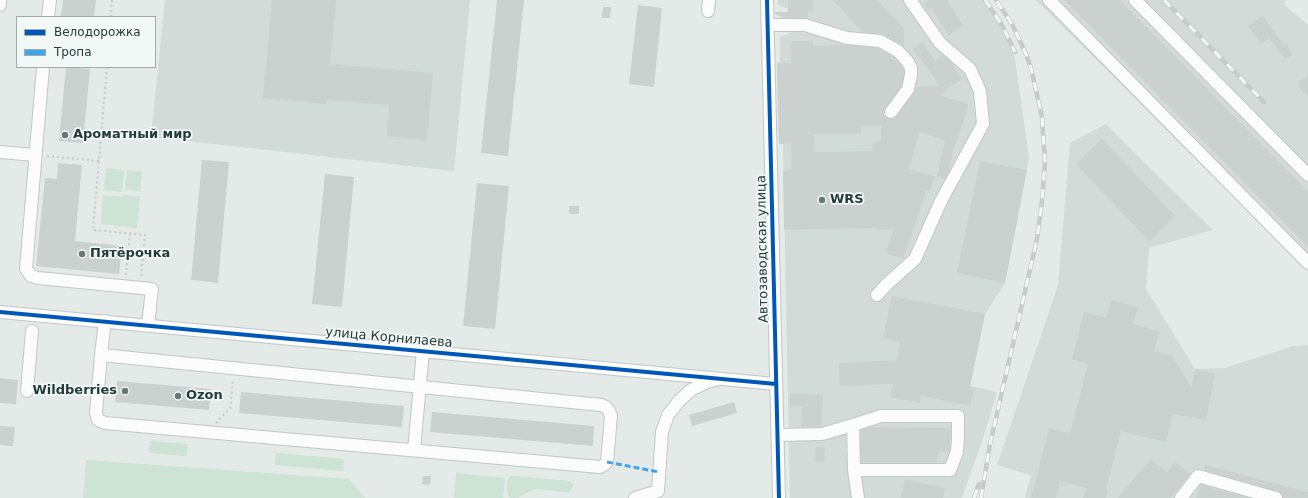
<!DOCTYPE html>
<meta charset="utf-8">
<style>
body{margin:0}
#map{position:relative;width:1308px;height:498px;overflow:hidden;background:#e4eae7;font-family:"DejaVu Sans",sans-serif}
canvas{display:block}
.legend{position:absolute;left:16px;top:16px;width:140px;height:52px;box-sizing:border-box;background:#f2f8f6;border:1px solid #9fadaa;margin:0;padding:5px 7px;list-style:none;font-size:12px;color:#223d38}
.legend li{display:flex;align-items:center;gap:8px;height:20px}
.legend b{width:20px;border:1px solid #9fadaa}
</style>
<div id="map">
<canvas width="1308" height="498"></canvas>
<ul class="legend">
<li><b style="height:5px;background:#0057b8"></b>Велодорожка</li>
<li><b style="height:5px;background:#3ea4ec"></b>Тропа</li>
</ul>
</div>
<script>
const g = document.querySelector('canvas').getContext('2d');
g.lineJoin = 'round';
function fillPath(path, color) { g.fillStyle = color; g.fill(path, 'evenodd'); }
const shape = rows => new Path2D(rows.map(r => 'M' + r).join(''));
function trace(path, color, width, dash) { g.strokeStyle = color; g.lineWidth = width; g.lineCap = dash ? 'butt' : 'round'; g.setLineDash(dash || []); g.stroke(path); }
function label(font, color, halo, rows, align = 'center') {
  g.font = font + ' "DejaVu Sans",sans-serif'; g.lineWidth = 3.5; g.setLineDash([]); g.textBaseline = 'middle'; g.strokeStyle = halo; g.fillStyle = color; for (const [text, x, y, turn = 0] of rows) {
    g.save(); g.translate(x, y); g.rotate((+turn || 0) * Math.PI / 180); g.textAlign = isNaN(turn) ? turn : align; if (halo) g.strokeText(text, 0, 0); g.fillText(text, 0, 0); g.restore();
  }
}
const built = shape([
 [165,0,470,0,454,171,151,137],
 [778,0,983,0,1000,26,1011,48,1015,59,1029,158,1005,283,985,314,970,386,997,392,985,432,962,498,790,498,783,144,779,144,777,63,780,63,780,37,797,30,792,21,785,18,785,12,788,12,788,9,778,5],
 [1036,0,1287,0,1283,4,1308,25,1308,271],
 [1106,124,1213,230,1149,248,1146,289,1195,369,1225,368,1293,346,1308,345,1308,498,1025,498,1031,475,997,465,1058,285,1070,143]
]);
const green = shape([
 [106,168,124,170,122,192,104,190],
 [127,170,142,171,140,191,125,190],
 [103,195,123,197,124,195,140,196,137,228,101,224],
 [150,441,188,444,187,456,149,453],
 [276,453,344,459,343,471,275,465],
 [86,460,349,479,365,498,83,498],
 [456,473,505,478,503,498,454,498],
 [510,476,513,476,569,481,571,482,573,485,572,489,567,492,537,489,530,491,518,498,511,498,509,497,507,492,507,482]
]);
const building = shape([
 [63,0,96,0,94,17,61,17],
 [272,0,336,0,330,64,433,73,427,140,387,136,389,105,327,100,326,104,263,98],
 [497,0,524,0,508,156,481,153],
 [788,0,812,0,813,11,808,12,808,17,784,18,775,14,775,12,788,12],
 [833,0,877,0,904,29,904,46,883,34,863,32],
 [927,0,947,0,963,26,948,35,932,8,928,10,924,3,928,1],
 [1064,0,1120,0,1308,191,1308,247],
 [638,5,662,8,654,87,629,84],
 [603,7,611,7,610,18,602,18],
 [1263,16,1284,45,1286,44,1293,54,1285,59,1269,38,1261,44,1248,26],
 [791,41,813,41,813,46,844,45,878,48,893,57,902,66,904,70,904,74,901,86,884,111,884,115,890,119,894,119,897,116,914,93,916,87,940,86,913,49,922,42,935,61,943,55,955,66,953,67,962,79,939,95,968,104,957,143,955,143,949,171,945,179,937,177,945,140,920,132,909,169,935,177,930,192,926,191,903,259,886,253,894,229,876,230,876,228,784,230,783,171,792,169,791,143,779,144,777,63,791,63],
 [861,126,881,126,881,142,872,143,873,151,815,152,814,134,861,134],
 [66,67,90,69,83,143,59,141],
 [1308,75,1308,97,1297,85],
 [1102,139,1175,216,1149,241,1076,164],
 [202,160,229,162,218,283,191,280],
 [980,161,1027,170,1005,283,957,273],
 [58,163,82,165,75,241,122,246,119,274,36,266,45,178,57,179],
 [325,174,354,177,342,307,312,304],
 [477,183,509,186,495,329,463,326],
 [569,206,579,206,579,214,569,214],
 [892,296,985,314,970,387,974,387,970,406,921,396,920,403,890,397,893,384,840,386,839,363,897,360,900,342,883,338],
 [1111,300,1138,307,1133,324,1159,331,1154,351,1171,355,1192,387,1195,369,1215,373,1206,420,1173,414,1166,442,1121,431,1106,490,1108,491,1106,498,1083,498,1086,488,1060,481,1056,498,1031,498,1049,428,1070,434,1088,364,1072,359,1084,312,1106,317],
 [0,378,18,380,16,404,0,403],
 [117,381,211,389,209,410,115,402],
 [241,392,404,406,402,427,239,413],
 [790,393,823,395,821,426,801,427,802,406,790,406],
 [734,402,737,413,692,426,689,415],
 [432,412,594,426,593,446,430,432],
 [0,426,15,427,13,446,0,445],
 [872,427,950,428,950,450,949,452,938,452,937,462,861,462,861,430],
 [816,447,825,447,824,462,815,462],
 [1151,459,1167,472,1175,462,1190,474,1170,498,1118,498],
 [1205,465,1308,492,1308,498,1283,498,1282,493,1278,491,1204,470],
 [423,476,431,476,430,485,422,484],
 [905,479,945,488,943,498,901,498],
 [1201,485,1248,498,1196,498]
]);
const path = shape([
 [111,17,112,0],
 [107,67,93,230,145,235,141,278],
 [47,156,100,161],
 [126,275,130,234],
 [216,423,230,408,233,379]
]);
const minor = shape([
 [767,0,779,498],
 [1049,0,1308,263],
 [1135,0,1308,175],
 [0,5,0,0],
 [708,11,709,0],
 [48,17,50,0],
 [768,25,805,25,847,38,880,41,898,51,908,62,911,68,911,75,908,89,891,112],
 [43,67,26,269,31,276,38,278,152,289,148,325],
 [0,152,35,155],
 [877,295,887,284,915,259,941,201,983,124,980,91,970,69,940,43,910,0],
 [0,312,776,384],
 [101,355,601,405,606,407,609,411,611,416,607,462,604,465,600,467,105,423,98,420,96,413,101,355,105,321],
 [27,391,32,331],
 [853,425,854,470,858,498],
 [778,435,822,434,853,425,881,416,958,416,958,438,957,452,950,470,854,470],
 [414,450,423,351],
 [635,498,658,491,662,432,668,415,679,401,691,390,707,382,716,380],
 [1181,498,1198,476,1276,498]
]);
const rail = shape([
 [985,0,1002,25,1015,52],
 [1164,0,1264,102],
 [974,498,979,484],
 [981,498,990,444,1037,239,1042,201,1045,162,1042,117,1032,72,1027,56,1012,24,996,0]
]);
const quiet = shape([
 [607,462,659,472]
]);
const cycleway = shape([
 [767,0,779,498],
 [0,312,776,384]
]);
const markers = [
 [65,135,4,"#667a75"],
 [822,200,4,"#667a75"],
 [82,254,4,"#667a75"],
 [125,391,4,"#667a75"],
 [178,396,4,"#667a75"]
];
const poiNames = [
 ["Ароматный мир",73,135],
 ["WRS",830,200],
 ["Пятёрочка",90,254],
 ["Wildberries",117,391,"right"],
 ["Ozon",186,396]
];
const streetNames = [
 ["Автозаводская улица",763,249,-91],
 ["улица Корнилаева",389,338,5]
];
fillPath(built, '#d2dbd8');
fillPath(green, '#cde3d5');
fillPath(building, '#cbd1cf');
trace(minor, '#c1c7c5', 14);
trace(path, '#c1cac8', 2, [2, 3]);
trace(minor, '#fbfcfb', 12);
trace(rail, '#c7cbca', 4.5);
trace(rail, '#f2f8f6', 3, [9]);
trace(quiet, '#3ea4ec', 3, [6, 3]);
trace(cycleway, '#0057b8', 4);
for (const [x, y, r, color] of markers) { const dot = new Path2D(); dot.arc(x, y, r, 0, 2 * Math.PI); g.fillStyle = color; g.fill(dot); trace(dot, '#f2f8f6', 1.5); }
label('bold 13px', '#223d38', '#f2f8f6', poiNames, 'left');
label('13px', '#223d38', '#f2f8f6', streetNames);
</script>
